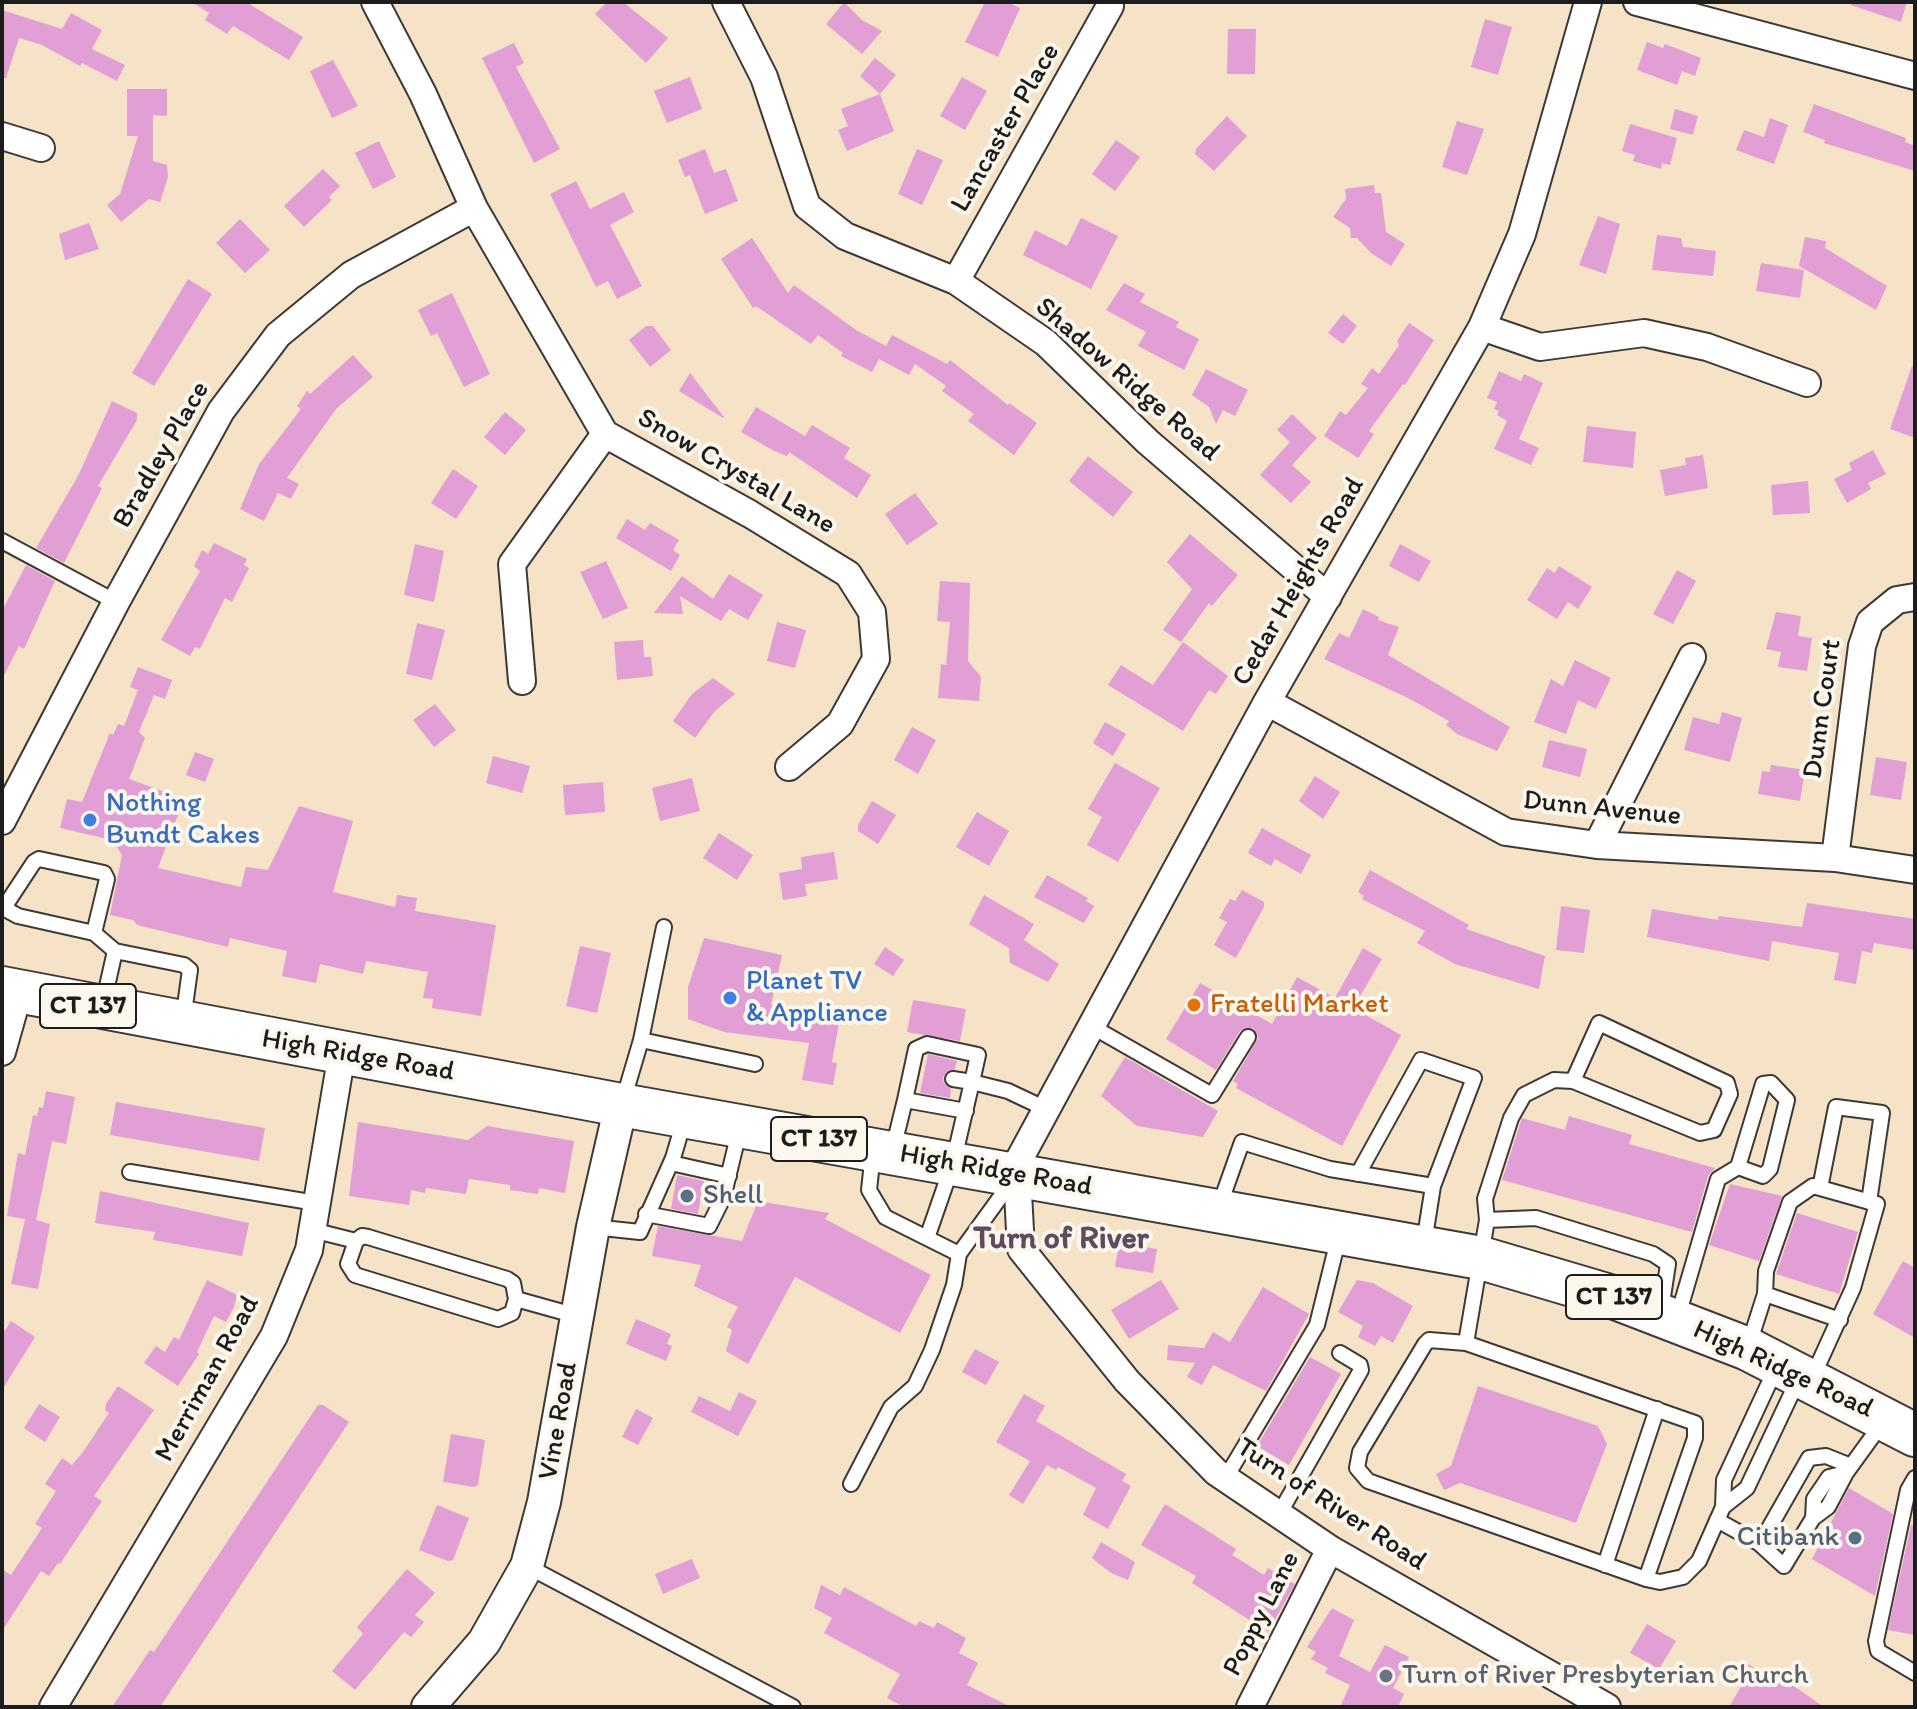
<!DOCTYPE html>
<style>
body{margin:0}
#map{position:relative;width:1917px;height:1709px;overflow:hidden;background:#f5e2c7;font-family:Itim,sans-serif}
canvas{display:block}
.frame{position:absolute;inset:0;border:4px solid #1c1c1c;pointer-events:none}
</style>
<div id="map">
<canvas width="1917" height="1709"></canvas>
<div class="frame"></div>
</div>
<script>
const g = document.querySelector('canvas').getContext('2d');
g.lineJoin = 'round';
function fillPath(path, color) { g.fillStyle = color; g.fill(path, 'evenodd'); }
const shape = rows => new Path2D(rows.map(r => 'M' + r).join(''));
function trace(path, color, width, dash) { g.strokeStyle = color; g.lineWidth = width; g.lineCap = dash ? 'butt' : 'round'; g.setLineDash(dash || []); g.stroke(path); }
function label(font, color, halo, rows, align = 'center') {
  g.font = font + ' Itim,sans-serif'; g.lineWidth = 8; g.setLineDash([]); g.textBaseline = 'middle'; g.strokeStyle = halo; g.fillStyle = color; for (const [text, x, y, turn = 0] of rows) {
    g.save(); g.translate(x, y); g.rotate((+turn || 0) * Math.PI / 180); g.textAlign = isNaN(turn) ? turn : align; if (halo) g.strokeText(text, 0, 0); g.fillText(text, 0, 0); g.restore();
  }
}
const building = shape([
 [192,2,246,2,303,37,289,60,233,26,227,34,205,20,209,13],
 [607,2,623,2,668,38,646,63,595,14],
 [844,2,862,20,882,31,862,54,826,24],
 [985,2,1007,2,1020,8,998,57,965,42],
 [1851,2,1907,2,1901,22,1851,5],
 [2,10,62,29,71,13,102,30,92,49,125,65,117,81,82,63,80,66,42,45,19,38,6,78,2,78],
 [1485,19,1512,27,1498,75,1471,67],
 [1228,29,1256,29,1255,74,1227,74],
 [1647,42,1663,48,1665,44,1701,58,1695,76,1682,71,1677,85,1637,70],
 [514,43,524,63,516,67,560,149,534,163,482,58],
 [875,58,896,75,880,94,860,76],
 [333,60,358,106,332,118,310,71],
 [690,77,702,109,667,123,654,91],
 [962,77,987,91,965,130,940,116],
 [127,89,167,89,167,116,153,115,153,161,167,165,168,177,160,202,149,199,121,222,107,205,120,194,138,136,127,136],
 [880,94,894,131,847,151,838,130,848,126,841,109],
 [1814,104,1906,138,1905,142,1915,146,1915,171,1824,143,1825,140,1803,132],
 [1675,109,1698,116,1693,135,1670,129],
 [1227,116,1247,136,1214,171,1195,154,1196,149],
 [1770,118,1788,125,1774,164,1736,150,1744,130,1764,137],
 [1457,121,1484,129,1467,175,1442,167],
 [1630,124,1677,138,1670,165,1662,163,1661,169,1633,161,1635,155,1622,151],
 [1116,140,1140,157,1115,191,1092,174],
 [379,141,396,177,373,189,355,153],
 [705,149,714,173,726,169,738,201,705,214,690,175,685,177,678,160],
 [917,149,943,160,922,205,898,194],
 [323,169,340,186,329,197,332,200,304,227,284,206],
 [576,181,590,209,624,192,634,212,610,225,642,286,617,299,608,281,596,287,550,194],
 [1374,185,1375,193,1381,193,1386,232,1405,244,1391,266,1371,253,1357,238,1351,238,1350,228,1333,217,1346,199,1345,189],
 [1598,216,1620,224,1606,274,1579,265],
 [1081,218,1118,236,1091,289,1023,255,1035,230,1067,246],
 [240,219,270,250,245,273,216,243],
 [89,223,99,249,65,260,59,234],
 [1657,235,1681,238,1683,247,1716,251,1713,276,1652,270],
 [1805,237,1826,241,1825,248,1887,286,1876,310,1799,266],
 [752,238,788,293,794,285,856,330,886,346,892,335,947,364,950,360,1008,405,1009,403,1037,423,1014,455,968,421,974,414,942,391,946,386,915,364,909,375,879,359,872,372,841,356,843,353,818,335,811,344,756,306,753,308,721,259],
 [1761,263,1804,270,1800,298,1756,291],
 [188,279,212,294,154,386,132,373],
 [1124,283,1145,294,1140,302,1179,322,1176,327,1199,339,1184,370,1138,346,1146,332,1106,310],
 [452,293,490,374,464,387,437,333,431,336,418,310],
 [1343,314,1357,326,1343,344,1328,333],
 [1409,323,1434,340,1405,385,1403,384,1369,431,1374,434,1358,458,1324,436,1340,411,1346,415,1368,388,1361,384,1372,368,1379,374,1399,345,1397,341],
 [646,326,653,326,671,350,650,367,629,340],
 [353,355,373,377,336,409,287,478,299,484,291,499,278,493,264,521,240,509,259,464,301,409,297,406,307,391,310,394],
 [1912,366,1915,367,1915,438,1890,429],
 [1206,369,1248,390,1235,416,1223,410,1216,424,1209,407,1192,395],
 [1499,371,1521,381,1524,374,1543,383,1519,439,1539,448,1531,465,1494,449,1507,421,1497,415,1499,411,1494,409,1497,402,1487,398],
 [690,373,724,417,723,418,679,391],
 [112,401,137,413,137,420,98,486,102,488,64,563,36,548,78,476],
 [756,407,805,436,812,425,850,448,844,458,871,475,857,498,789,452,787,456,774,451,741,432],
 [505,412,526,430,505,455,484,437],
 [1292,414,1317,438,1292,465,1311,482,1291,503,1260,475,1290,442,1277,430],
 [1587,426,1636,432,1633,468,1583,462],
 [1873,450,1886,474,1868,483,1871,489,1847,503,1834,479,1852,470,1849,463],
 [1703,455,1708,488,1665,496,1660,470,1686,465,1685,458],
 [1088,456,1133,492,1113,517,1069,481],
 [453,469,478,486,456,519,431,503],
 [1808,481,1810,513,1773,515,1771,485],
 [915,493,938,524,907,545,885,514],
 [627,519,645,530,650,523,679,540,673,550,680,555,671,571,616,538],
 [1190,534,1238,575,1212,606,1209,603,1181,642,1163,630,1192,589,1167,562],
 [214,543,247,559,244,565,249,568,232,602,225,598,200,649,195,647,190,656,161,640,200,571,194,566,202,550,208,554],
 [415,544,444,551,434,602,404,595],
 [1400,544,1431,561,1419,582,1389,566],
 [606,561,628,608,603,619,580,572],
 [26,565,55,581,24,649,19,646,2,679,2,611],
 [1559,566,1592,587,1578,609,1568,602,1557,619,1527,600,1547,568,1555,573],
 [1677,570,1696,581,1673,624,1653,614],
 [729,574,763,595,748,620,729,609,721,621,680,596,683,614,654,613,682,576,713,599],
 [940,581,970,583,968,661,981,677,979,701,938,698,941,664,946,665,950,622,937,621],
 [1363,609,1379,617,1378,620,1399,627,1388,655,1510,727,1497,751,1457,734,1446,725,1449,721,1410,699,1324,659,1339,633,1349,638],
 [1776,612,1801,616,1798,636,1812,638,1807,671,1778,667,1781,652,1766,649],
 [777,622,806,630,795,668,767,661],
 [417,623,445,630,432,680,406,674],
 [643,640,644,657,651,657,653,676,617,680,614,642],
 [1183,642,1228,676,1216,694,1209,690,1183,731,1108,685,1121,665,1153,685],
 [1575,660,1611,678,1596,709,1578,700,1566,734,1534,722,1551,679,1563,686],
 [138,667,172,680,165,699,154,695,139,732,145,738,129,779,184,799,158,868,241,887,246,867,268,870,299,806,353,821,333,892,395,907,397,895,417,898,415,911,496,925,481,1016,432,1008,433,999,423,998,428,972,366,961,363,974,320,964,316,983,282,976,287,951,230,938,228,947,137,925,133,920,110,915,122,855,112,840,60,828,67,799,82,802,110,733,113,735,118,724,124,726,138,690,130,687],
 [713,678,735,694,715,711,695,738,673,721,692,694],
 [435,704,456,730,434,747,413,720],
 [1722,712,1742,718,1730,762,1684,750,1693,717,1719,724],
 [1105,722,1126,734,1113,756,1093,743],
 [912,727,936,740,918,774,894,760],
 [1549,740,1587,749,1580,777,1542,767],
 [195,752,214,759,205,782,186,775],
 [493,756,530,766,522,793,486,783],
 [1876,757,1907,762,1901,800,1870,795],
 [1115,763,1160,788,1118,862,1087,845,1102,817,1088,809],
 [1771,765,1805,770,1800,801,1758,794,1762,771,1770,772],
 [1315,776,1340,792,1323,819,1299,801],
 [692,778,700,811,660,821,652,788],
 [603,782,605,812,565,815,563,785],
 [872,801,896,815,878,844,858,831,858,825],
 [977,812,1009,831,989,866,956,847],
 [1262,828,1311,855,1301,874,1275,859,1271,866,1248,853],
 [719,833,753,855,737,880,703,858],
 [834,852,838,879,805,884,807,896,783,900,779,873,802,869,801,857],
 [1370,870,1469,925,1466,929,1545,956,1539,989,1455,964,1417,943,1425,931,1362,899,1364,896,1358,892],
 [1047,875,1088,898,1086,901,1094,906,1084,923,1034,897],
 [1242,890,1264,902,1264,907,1236,958,1214,945,1227,922,1219,918,1230,899,1235,901],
 [984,895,1034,924,1024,940,1059,964,1048,982,1010,963,1009,948,969,924],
 [1807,903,1915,919,1915,950,1874,943,1872,953,1862,951,1856,984,1834,980,1839,953,1772,941,1769,961,1647,937,1652,909,1718,920,1719,916,1802,927],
 [1561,906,1590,910,1584,953,1556,950],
 [704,938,782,955,771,1005,840,1018,832,1062,837,1063,833,1085,802,1080,809,1043,724,1032,688,1019,688,987],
 [580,946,611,953,597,1013,566,1006],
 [885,947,904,960,893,976,874,964],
 [1363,948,1382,959,1353,1008,1401,1035,1342,1146,1236,1088,1238,1084,1233,1081,1258,1038,1253,1028,1240,1031,1216,1070,1166,1039,1200,983,1272,1024,1297,977,1335,998],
 [913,1000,966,1009,960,1041,907,1032],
 [928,1054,957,1061,955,1069,943,1077,944,1083,951,1089,950,1098,920,1093],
 [1125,1057,1218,1111,1203,1137,1137,1126,1101,1096],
 [46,1091,75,1097,66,1144,52,1141,36,1220,50,1224,38,1289,11,1284,25,1219,7,1216,18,1153,25,1155,33,1115,37,1116,39,1107,43,1108],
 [116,1102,265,1128,259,1161,110,1135],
 [1569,1116,1632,1135,1629,1144,1715,1168,1708,1176,1692,1232,1502,1180,1522,1118,1565,1130],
 [358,1122,468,1140,487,1126,574,1141,565,1193,539,1188,538,1194,510,1190,510,1185,469,1179,466,1194,426,1188,425,1193,411,1190,409,1205,349,1196],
 [677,1175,704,1181,698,1214,671,1209],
 [1730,1184,1782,1196,1759,1261,1709,1245],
 [100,1191,249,1223,242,1256,153,1240,155,1232,95,1223],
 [758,1201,829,1213,825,1219,931,1275,900,1333,795,1277,748,1364,726,1351,732,1330,727,1327,738,1307,694,1286,701,1265,652,1256,658,1226,742,1241],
 [1797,1213,1858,1232,1839,1294,1776,1274],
 [1119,1243,1157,1249,1153,1273,1115,1267],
 [1903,1261,1915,1268,1915,1338,1873,1314],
 [207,1280,237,1295,234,1307,226,1322,214,1316,197,1352,199,1354,178,1386,144,1363,156,1346,165,1352,174,1337,179,1340],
 [1161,1280,1179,1309,1129,1339,1111,1310],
 [1357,1280,1373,1283,1413,1306,1393,1343,1381,1336,1375,1346,1358,1337,1363,1326,1338,1312],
 [1263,1287,1309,1314,1266,1391,1213,1365,1202,1385,1187,1377,1195,1363,1167,1360,1168,1345,1204,1348,1213,1332,1230,1342],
 [636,1319,671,1334,667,1344,672,1346,666,1361,626,1344],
 [11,1321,35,1337,2,1390,2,1335],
 [975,1349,999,1362,986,1385,962,1372],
 [1310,1357,1341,1374,1289,1465,1257,1446],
 [118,1386,154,1410,94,1496,102,1501,60,1564,58,1563,49,1576,41,1571,2,1631,2,1569,11,1575,42,1528,35,1524,56,1491,45,1484,62,1458,72,1465,83,1452,109,1413,105,1410,106,1404],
 [1478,1386,1598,1426,1607,1444,1576,1523,1460,1483,1444,1490,1436,1474,1451,1466],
 [739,1392,757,1401,738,1436,691,1412,699,1396,730,1411],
 [1024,1394,1045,1406,1036,1421,1126,1474,1122,1481,1131,1486,1108,1529,1083,1515,1096,1488,1058,1467,1056,1470,1047,1465,1023,1504,1009,1495,1030,1461,996,1442],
 [39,1404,60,1417,45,1442,24,1428],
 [318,1405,323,1405,349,1422,160,1707,112,1707,150,1650,154,1652],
 [636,1409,653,1418,638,1445,622,1437],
 [451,1434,485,1440,478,1485,474,1487,443,1482],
 [1849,1488,1893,1514,1875,1596,1812,1559],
 [1165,1504,1236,1549,1232,1555,1264,1575,1268,1568,1295,1584,1268,1632,1192,1583,1196,1576,1141,1545],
 [437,1505,469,1518,453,1560,448,1561,419,1550],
 [1911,1525,1915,1527,1915,1635,1888,1630],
 [1101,1542,1135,1562,1128,1580,1111,1573,1092,1558],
 [692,1559,700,1578,663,1594,655,1574],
 [407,1569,435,1593,415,1615,424,1622,411,1637,404,1632,355,1690,332,1671,363,1634,357,1627],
 [821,1585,840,1595,844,1587,916,1626,919,1621,934,1628,937,1622,966,1638,959,1653,978,1663,967,1685,1011,1707,904,1707,887,1698,900,1674,824,1633,832,1618,814,1608],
 [1332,1608,1354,1620,1339,1656,1370,1672,1385,1645,1409,1657,1393,1688,1404,1694,1398,1707,1340,1707,1350,1685,1325,1673,1328,1668,1311,1659,1316,1652,1307,1647],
 [1647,1624,1676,1641,1659,1669,1630,1653],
 [1748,1664,1769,1677,1772,1671,1824,1707,1729,1707,1743,1683,1738,1680]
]);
const service = shape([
 [2,541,116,602],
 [94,933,107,879,104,873,39,859,34,862,7,903,7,910,18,916,94,933,115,951],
 [103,1004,115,951,184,965,190,970,183,1020],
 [1091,1026,1212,1095,1248,1037],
 [641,1040,755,1064],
 [905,1100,916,1049,927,1044,978,1055,972,1082,953,1079],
 [623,1101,641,1040,664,927],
 [893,1149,905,1100,966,1111],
 [873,1153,869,1190,885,1217,959,1254],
 [671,1163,729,1176],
 [130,1172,316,1203],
 [1358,1174,1421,1060,1474,1078,1433,1186,1424,1243],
 [1820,1188,1836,1107,1882,1113,1869,1202],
 [1219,1207,1242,1142,1330,1169,1433,1186],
 [646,1214,709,1226,723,1198,740,1128],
 [1487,1220,1536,1218,1653,1254,1668,1264,1661,1310],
 [593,1227,640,1232,673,1158,684,1121],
 [312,1230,356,1241],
 [927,1238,953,1163,972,1082,1008,1091,1046,1109],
 [1765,1294,1840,1320],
 [516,1299,512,1313,498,1319,355,1275,348,1264,356,1241,362,1236,368,1237,507,1279,513,1283,516,1299,577,1316],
 [1677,1319,1718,1179,1738,1167,1763,1084,1771,1083,1787,1100,1770,1169,1763,1176,1738,1167],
 [1466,1343,1487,1220,1485,1199,1511,1118,1524,1095,1554,1080,1573,1081,1700,1133,1714,1130,1730,1094,1727,1083,1599,1023,1573,1081],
 [1749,1344,1765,1294,1766,1271,1790,1202,1813,1186,1877,1204,1853,1288,1813,1376],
 [1776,1368,1724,1480,1723,1507,1747,1488,1798,1380],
 [1915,1478,1908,1490,1876,1641,1878,1651,1915,1673],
 [1225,1479,1317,1325,1339,1236],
 [851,1484,891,1407,915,1386,932,1350,954,1285,959,1254,1012,1181],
 [1278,1516,1361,1370,1360,1365,1340,1353],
 [1813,1518,1814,1499,1829,1477,1846,1473],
 [1717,1520,1760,1544,1784,1566,1813,1518,1828,1507,1846,1473,1883,1422],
 [1760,1544,1809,1458,1826,1456,1851,1466],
 [1605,1565,1657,1409],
 [527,1566,793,1707],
 [1646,1579,1695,1438,1695,1423,1466,1343,1429,1340,1425,1344,1360,1452,1357,1468,1368,1481,1646,1579,1660,1582,1683,1577,1699,1561,1723,1507]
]);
const minor = shape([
 [375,2,423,94,474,208,605,434,750,514,848,574,872,612,876,659,840,724,789,767],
 [726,2,764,77,807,206,845,236,956,281,1046,343,1148,442,1328,597],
 [1588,2,1522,234,1482,327,1267,702,1020,1158,1017,1174,1021,1249,1127,1381,1216,1472,1330,1549,1607,1707],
 [1637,2,1915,76],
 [2,136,41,148],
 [956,281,1110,6],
 [1482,327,1540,347,1644,333,1707,347,1807,383],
 [522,681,512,564,605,434],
 [1267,702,1506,832,1597,845,1835,858,1915,870],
 [2,821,116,602,221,411,278,335,351,275,474,208],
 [1597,845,1692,657],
 [1835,858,1862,646,1870,622,1897,600,1915,597],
 [2,1052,19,992],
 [53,1707,274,1336,309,1250,342,1053],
 [1250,1707,1330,1549]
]);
const tertiary = shape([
 [428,1707,484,1642,527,1566,544,1502,593,1227,621,1105]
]);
const primary = shape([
 [2,988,621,1105,1481,1258,1613,1297,1748,1349,1915,1435]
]);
const markers = [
 [90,820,8,"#3f7fe0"],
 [730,998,8,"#3f7fe0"],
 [1194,1005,8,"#e8710a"],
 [687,1196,8,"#5c6f8a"],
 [1855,1538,8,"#5c6f8a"],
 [1386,1676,8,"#6b7280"]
];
const shields = [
 [88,1006,96],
 [819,1139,96],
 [1614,1297,96]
];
const shieldNames = [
 ["CT 137",88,1006],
 ["CT 137",819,1139],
 ["CT 137",1614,1297]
];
const streetNames = [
 ["Lancaster Place",1006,128,-60],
 ["Shadow Ridge Road",1127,380,41],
 ["Bradley Place",162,455,-60],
 ["Snow Crystal Lane",736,472,30],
 ["Cedar Heights Road",1299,582,-60],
 ["Dunn Court",1823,709,-82],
 ["Dunn Avenue",1602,809,6],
 ["High Ridge Road",358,1056,10],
 ["High Ridge Road",996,1171,10],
 ["High Ridge Road",1783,1370,25],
 ["Merriman Road",208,1379,-61],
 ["Vine Road",559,1421,-80],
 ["Turn of River Road",1331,1505,33],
 ["Poppy Lane",1262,1614,-63]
];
const shopNames = [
 ["Nothing",106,804],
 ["Bundt Cakes",106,836],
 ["Planet TV",746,982],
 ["& Appliance",746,1014]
];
const foodNames = [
 ["Fratelli Market",1210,1005]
];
const serviceNames = [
 ["Shell",703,1196],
 ["Citibank",1839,1538,"right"]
];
const worshipNames = [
 ["Turn of River Presbyterian Church",1402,1676]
];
const quarterNames = [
 ["Turn of River",1061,1240]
];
fillPath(building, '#e29fd6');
trace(service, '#3d3a36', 18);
trace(minor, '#3d3a36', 30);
trace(tertiary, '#3d3a36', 36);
trace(primary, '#3d3a36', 46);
trace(service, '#fff', 14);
trace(minor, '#fff', 26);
trace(tertiary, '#fff', 32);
trace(primary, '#fff', 42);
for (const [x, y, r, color] of markers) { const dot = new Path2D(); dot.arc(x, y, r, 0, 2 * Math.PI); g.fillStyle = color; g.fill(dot); trace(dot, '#fbf7ec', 3); }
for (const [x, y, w] of shields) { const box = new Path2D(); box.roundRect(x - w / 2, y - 22, w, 44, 6); g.fillStyle = '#fbf7ec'; g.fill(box); trace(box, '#1c1c1c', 2); }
label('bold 26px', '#1c1c1c', null, shieldNames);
label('28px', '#1c1c1c', '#fbf7ec', streetNames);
label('28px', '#366cbe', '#fbf7ec', shopNames, 'left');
label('28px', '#c56008', '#fbf7ec', foodNames, 'left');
label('28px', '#4e5e75', '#fbf7ec', serviceNames, 'left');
label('28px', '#5b616d', '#fbf7ec', worshipNames, 'left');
label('bold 32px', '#614a5d', '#fbf7ec', quarterNames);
</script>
